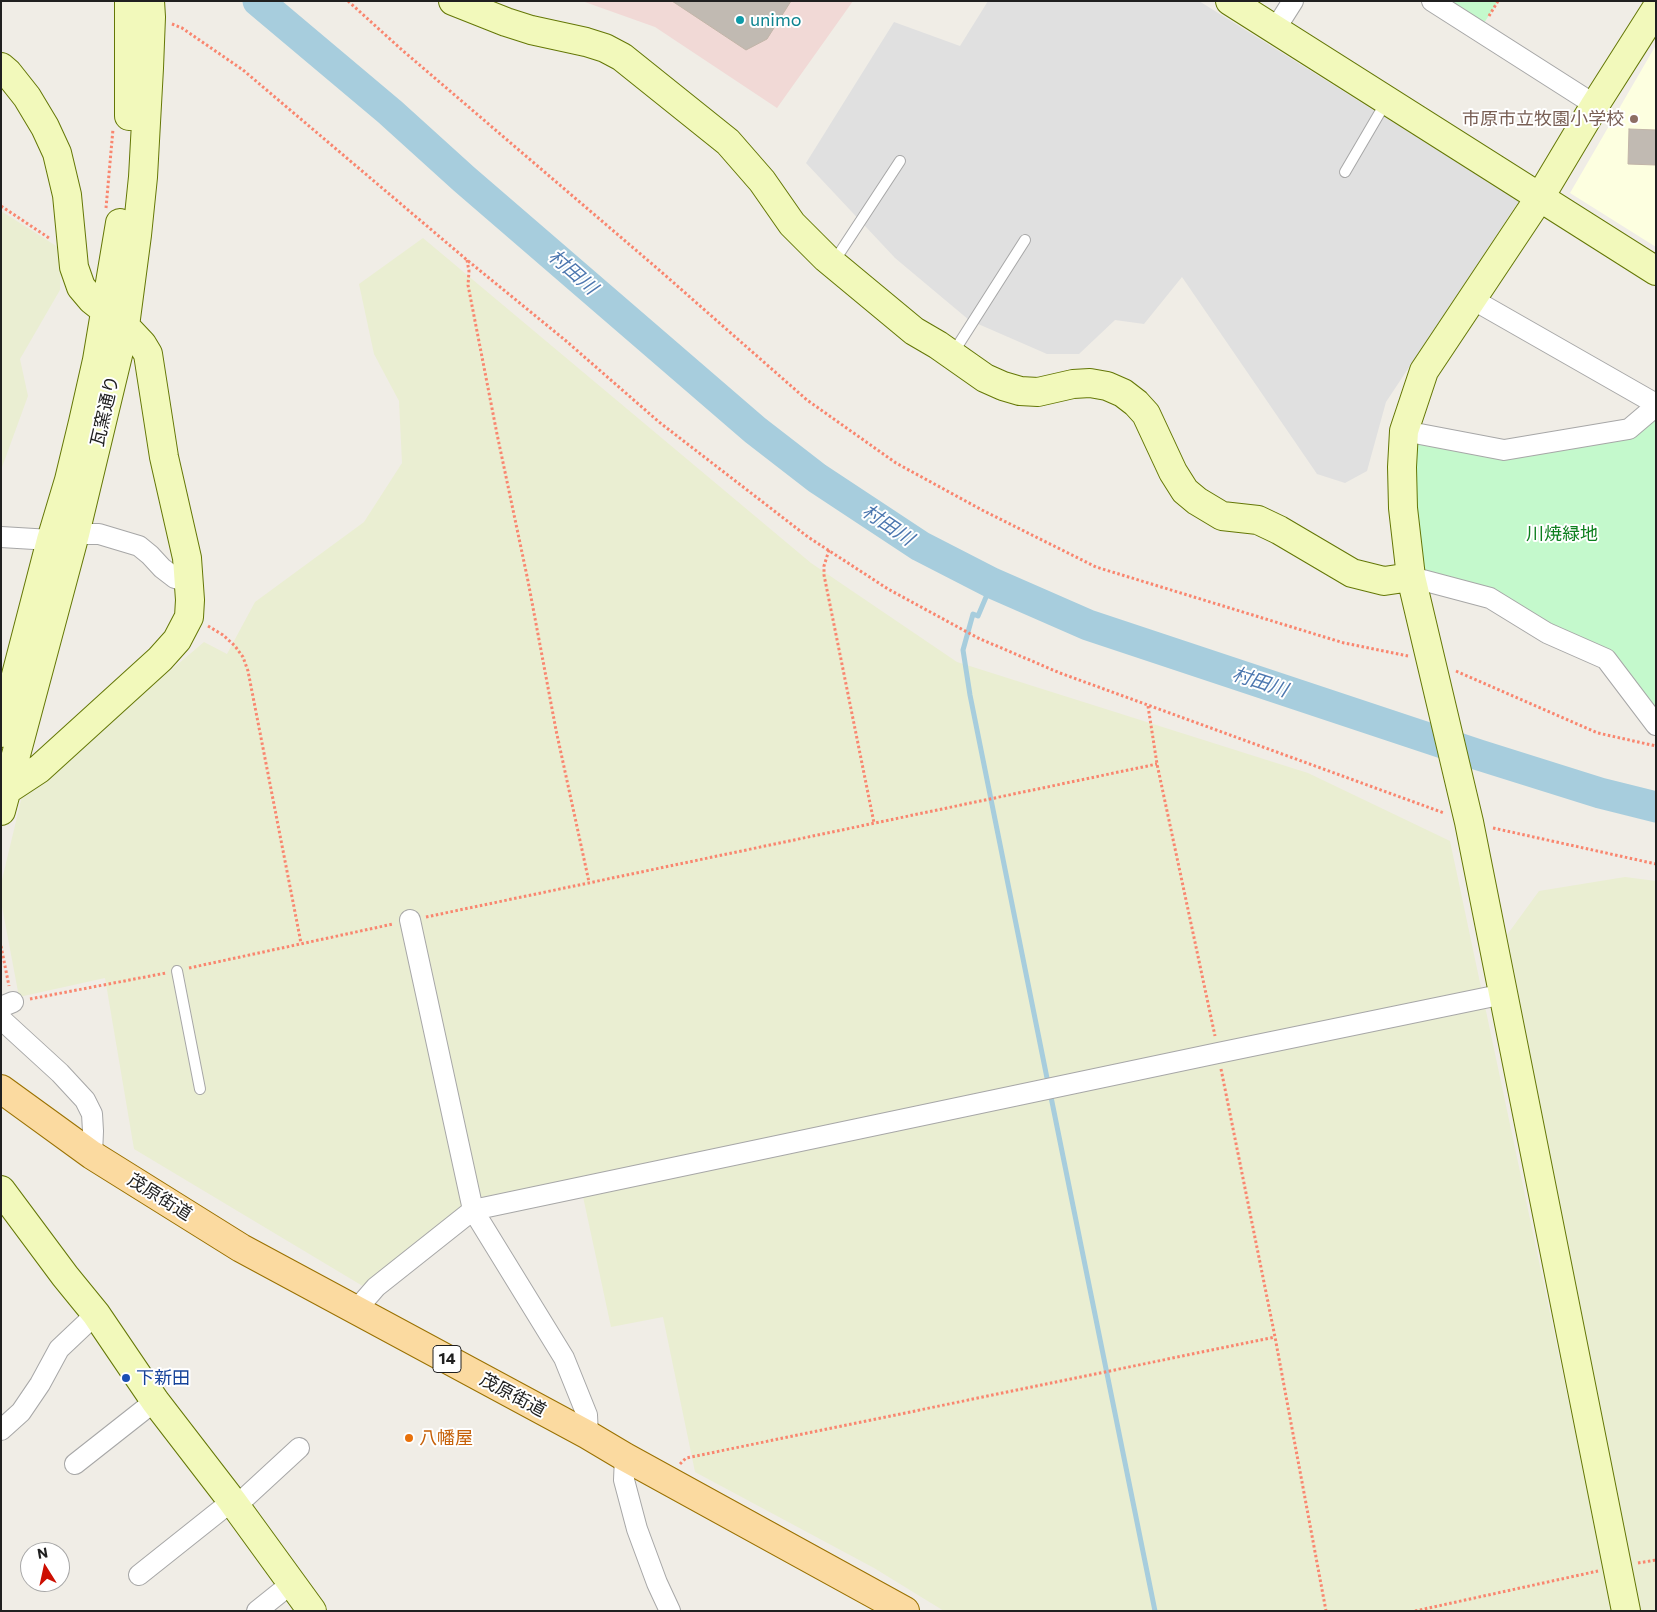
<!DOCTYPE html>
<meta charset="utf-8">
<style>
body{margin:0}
#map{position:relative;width:1657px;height:1612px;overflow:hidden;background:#f0ede6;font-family:Commissioner,sans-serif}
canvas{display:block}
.frame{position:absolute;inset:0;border:2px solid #202020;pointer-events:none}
.north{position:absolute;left:20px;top:1542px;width:50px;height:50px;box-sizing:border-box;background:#fff;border:1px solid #a6a6a6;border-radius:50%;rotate:350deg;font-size:14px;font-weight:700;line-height:20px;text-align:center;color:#202020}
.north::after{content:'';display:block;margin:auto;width:18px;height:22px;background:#cd0f02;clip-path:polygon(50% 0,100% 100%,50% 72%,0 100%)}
</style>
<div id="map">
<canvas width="1657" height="1612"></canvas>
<div class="frame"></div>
<div class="north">N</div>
</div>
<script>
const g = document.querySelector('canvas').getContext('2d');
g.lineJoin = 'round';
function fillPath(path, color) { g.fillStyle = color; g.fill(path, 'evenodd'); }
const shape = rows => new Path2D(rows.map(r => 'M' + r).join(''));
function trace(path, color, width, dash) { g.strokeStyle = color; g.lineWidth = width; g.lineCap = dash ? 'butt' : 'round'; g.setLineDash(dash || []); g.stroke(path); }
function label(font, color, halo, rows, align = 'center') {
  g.font = font + ' Commissioner,"Noto Sans JP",sans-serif'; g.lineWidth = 4; g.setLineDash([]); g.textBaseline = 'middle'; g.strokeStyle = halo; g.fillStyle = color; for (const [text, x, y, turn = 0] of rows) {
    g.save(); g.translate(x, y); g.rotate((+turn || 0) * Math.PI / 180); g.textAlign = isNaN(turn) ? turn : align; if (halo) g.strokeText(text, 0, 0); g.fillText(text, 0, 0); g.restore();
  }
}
const commercial = shape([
 [582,1,853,1,777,108,655,27]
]);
const education = shape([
 [1656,45,1656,247,1570,193]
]);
const farmland = shape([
 [1,211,61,249,60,290,20,359,28,396,1,470],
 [423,238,811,563,957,662,1308,773,1450,841,1613,1611,944,1611,874,1568,695,1472,663,1317,611,1327,579,1178,477,1198,366,1288,134,1149,105,978,19,997,1,901,1,884,22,796,204,642,227,654,255,602,364,522,402,463,399,401,374,354,359,284],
 [1625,877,1656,881,1656,1611,1638,1611,1507,935,1539,891]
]);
const park = shape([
 [1432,1,1498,1,1479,31],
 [1656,406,1656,725,1606,659,1490,598,1411,577,1404,431,1504,450,1629,429]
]);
const parking = shape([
 [988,1,1199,1,1519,201,1386,402,1367,471,1345,483,1317,474,1182,277,1144,324,1115,320,1079,354,1047,354,969,320,895,258,806,163,894,22,960,46]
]);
const stream = shape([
 [992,583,978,616,973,614,963,650,970,695,1048,1083],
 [1050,1092,1155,1611]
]);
const river = shape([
 [258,1,390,112,464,179,755,430,817,478,920,546,992,583,1088,625,1479,755,1600,793,1656,807]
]);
const building = shape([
 [672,1,791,1,767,39,746,50,672,1],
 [1629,129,1656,130,1656,165,1628,164,1629,129]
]);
const path = shape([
 [348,1,402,50,658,269,807,400,896,463,982,510,1096,567,1344,643,1408,656],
 [1489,16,1498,1],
 [172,24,182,28,243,70,467,260,565,340,659,422,808,537,888,589,978,638,1060,673,1444,813],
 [1,206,49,238],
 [106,208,113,129],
 [467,260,469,271,468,285,497,434,528,581,556,730,589,882],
 [829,550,824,566,824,575,874,823],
 [208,626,223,635,235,646,243,657,248,671,301,943],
 [1456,671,1598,733,1656,746],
 [1148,706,1157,764,1215,1036],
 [1493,828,1656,864],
 [426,917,1157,764],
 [1,946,9,986],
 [189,968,393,924],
 [30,999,166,973],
 [1221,1069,1275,1337,1326,1611],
 [680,1464,686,1458,1275,1337],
 [1638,1563,1656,1560],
 [1415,1611,1598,1571]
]);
const lane = shape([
 [1345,172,1386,102],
 [833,263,900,161],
 [953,353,1025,240],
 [177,971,200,1089]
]);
const street = shape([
 [1432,1,1595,105],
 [1274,31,1293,1],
 [1472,299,1656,404],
 [1404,431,1504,450,1629,429,1656,406],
 [75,534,99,534,139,546,150,555,162,568,175,578,188,582],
 [1,537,51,540],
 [1411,577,1490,598,1547,633,1606,659,1656,725],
 [410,920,473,1210,564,1358,587,1415,588,1435],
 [1,1007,13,1002],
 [1,1019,60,1073,85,1100,92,1114,93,1131,92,1155],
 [356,1310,376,1287,473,1210,1218,1053,1504,994],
 [1,1430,21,1412,40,1384,59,1349,96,1314],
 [625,1457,624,1480,637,1529,657,1583,670,1611],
 [75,1464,155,1401],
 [235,1507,299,1448],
 [139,1575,232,1501],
 [257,1611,292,1583]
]);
const secondary = shape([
 [129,1,129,116],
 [453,1,506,22,531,30,586,42,605,48,622,57,728,142,762,181,792,224,826,258,914,331,938,345,985,378,1003,386,1020,391,1038,392,1073,384,1090,383,1107,386,1123,393,1136,403,1146,414,1173,472,1185,491,1197,501,1222,516,1258,520,1279,530,1352,573,1384,581,1411,577],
 [1230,1,1656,271],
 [1,67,8,73,27,97,45,127,57,153,67,195,74,267,81,287,92,300,125,326,142,344,148,354,164,457,187,558,190,600,189,617,177,640,160,659,39,769,7,790],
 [1,733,51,540,69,480,83,422,97,360,120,223],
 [1,811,75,534,125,326,137,235,143,177,149,68,151,17,150,1],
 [1,1190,65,1276,96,1314,155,1401,232,1501,312,1611],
 [1626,1611,1469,822,1411,577,1403,508,1402,467,1404,431,1424,371,1540,197,1595,105,1656,9]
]);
const primary = shape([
 [1,1089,92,1155,241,1248,588,1435,625,1457,905,1611]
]);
const markers = [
 [740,20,5,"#0f9aa8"],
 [1634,119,5,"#8d6e63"],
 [126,1378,5,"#1a4fb4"],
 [409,1438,5,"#e8710a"]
];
const shields = [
 [447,1359,28]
];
const shieldNames = [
 ["14",447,1359]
];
const cultureNames = [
 ["unimo",750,20]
];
const educationNames = [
 ["市原市立牧園小学校",1624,119]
];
const streetNames = [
 ["瓦窯通り",105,411,-77],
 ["茂原街道",160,1197,32],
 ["茂原街道",513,1395,28]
];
const parkNames = [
 ["川焼緑地",1562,534]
];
const transitNames = [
 ["下新田",136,1378]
];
const foodNames = [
 ["八幡屋",419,1438]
];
const waterNames = [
 ["村田川",573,272,41],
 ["村田川",888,525,34],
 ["村田川",1260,682,18]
];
fillPath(commercial, '#f1d9d6');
fillPath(education, '#fdffe0');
fillPath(farmland, '#eaeed2');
fillPath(park, '#c4f9cc');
fillPath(parking, '#e0e0e0');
trace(stream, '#a7cddd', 5);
trace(river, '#a7cddd', 31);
fillPath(building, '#c1bab2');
trace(building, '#c2b5a8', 1);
trace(lane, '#a7a7a7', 12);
trace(street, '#a7a7a7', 22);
trace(secondary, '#647706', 30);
trace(primary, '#9a7101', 30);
trace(path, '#f9866f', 3, [2.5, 2.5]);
trace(lane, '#fff', 10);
trace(street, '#fff', 20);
trace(secondary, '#f2f9bb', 28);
trace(primary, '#fbdaa0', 28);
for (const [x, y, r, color] of markers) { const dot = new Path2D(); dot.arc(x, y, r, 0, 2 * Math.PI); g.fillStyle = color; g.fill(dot); trace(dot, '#fff', 2); }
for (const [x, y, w] of shields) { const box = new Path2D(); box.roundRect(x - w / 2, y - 13.5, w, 27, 4); g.fillStyle = '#fff'; g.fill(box); trace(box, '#202020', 1); }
label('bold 16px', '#202020', null, shieldNames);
label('18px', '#0d838f', '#fff', cultureNames, 'left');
label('18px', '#785e54', '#fff', educationNames, 'right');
label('18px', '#202020', '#fff', streetNames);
label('18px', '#0d7f1e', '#fff', parkNames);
label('18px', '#164399', '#fff', transitNames, 'left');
label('18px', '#c56008', '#fff', foodNames, 'left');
label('italic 19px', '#4c77af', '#fff', waterNames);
</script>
